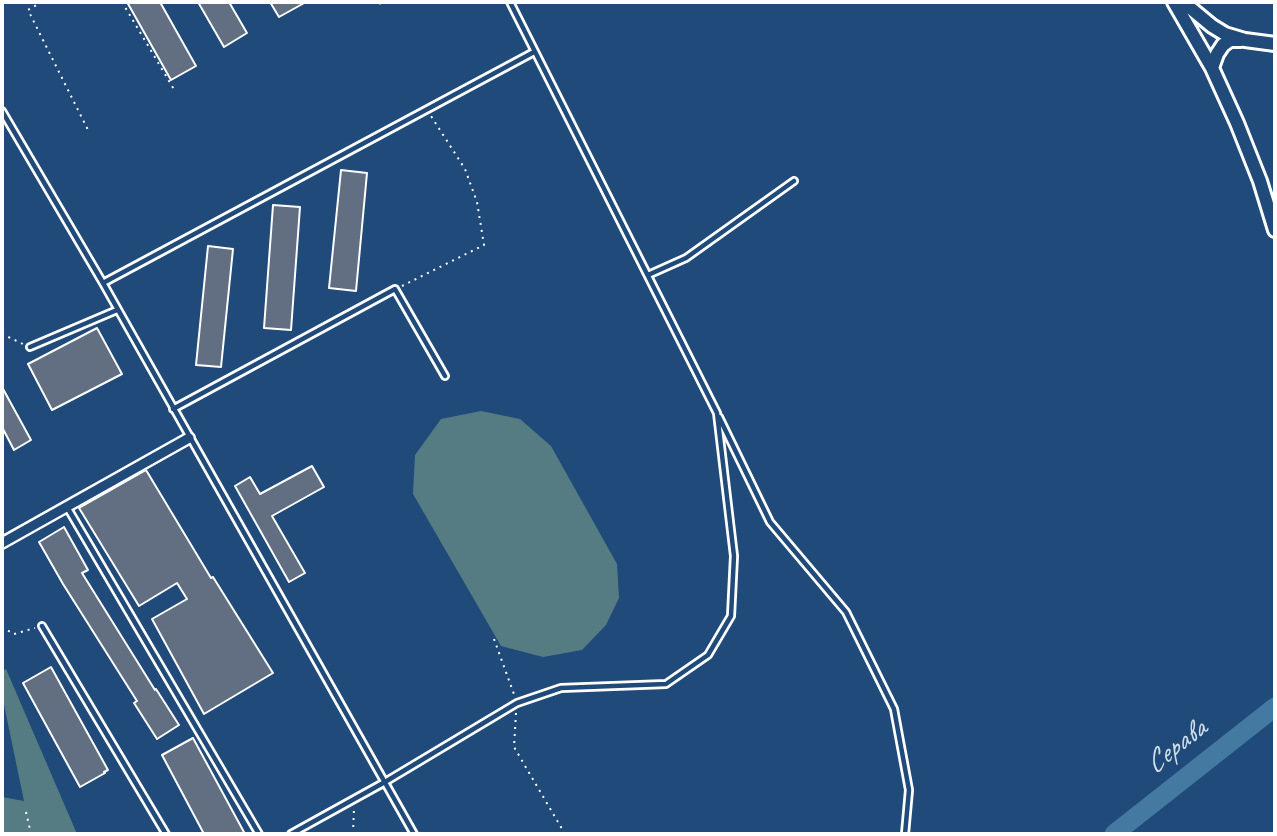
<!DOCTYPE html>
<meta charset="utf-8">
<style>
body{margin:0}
#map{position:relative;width:1277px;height:836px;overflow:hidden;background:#1f4a7a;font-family:Caveat,sans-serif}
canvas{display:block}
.frame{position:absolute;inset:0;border:4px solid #fff;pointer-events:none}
</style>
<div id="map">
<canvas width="1277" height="836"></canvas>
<div class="frame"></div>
</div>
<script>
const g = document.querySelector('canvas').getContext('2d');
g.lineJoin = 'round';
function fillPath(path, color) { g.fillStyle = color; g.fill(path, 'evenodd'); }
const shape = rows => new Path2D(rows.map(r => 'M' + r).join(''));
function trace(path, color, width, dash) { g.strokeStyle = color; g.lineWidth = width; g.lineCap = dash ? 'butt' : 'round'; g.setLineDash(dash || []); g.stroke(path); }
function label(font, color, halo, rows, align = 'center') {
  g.font = font + ' Caveat,sans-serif'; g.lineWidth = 6; g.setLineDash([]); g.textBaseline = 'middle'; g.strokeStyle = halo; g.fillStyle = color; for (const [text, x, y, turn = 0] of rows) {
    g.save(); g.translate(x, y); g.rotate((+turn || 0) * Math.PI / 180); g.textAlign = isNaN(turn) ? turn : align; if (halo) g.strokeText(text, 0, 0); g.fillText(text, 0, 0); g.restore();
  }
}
const green = shape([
 [481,411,520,419,551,446,617,564,619,598,606,625,582,650,543,657,501,646,413,494,415,455,441,419],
 [6,669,68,813,77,834,2,834,2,797,24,801,2,695,2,671]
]);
const river = shape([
 [1114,834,1275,707]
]);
const building = shape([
 [127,2,160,2,196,66,171,80,127,2],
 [198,2,229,2,247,33,224,47,198,2],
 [270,2,306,2,279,17,270,2],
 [341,170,367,173,356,291,329,288,341,170],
 [273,205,300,207,291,330,264,328,273,205],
 [208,246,233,249,221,367,196,365,208,246],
 [97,328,122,374,52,410,28,364,97,328],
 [2,387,31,440,14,450,2,427,2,387],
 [312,466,324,487,272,516,305,573,289,582,235,486,250,477,260,494,312,466],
 [146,470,211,578,213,577,273,673,204,714,152,619,187,599,177,583,139,606,79,508,146,470],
 [64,527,88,570,82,573,155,690,156,689,179,725,157,739,134,703,137,701,63,584,39,542,64,527],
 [51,667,108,770,104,772,105,773,80,787,23,683,51,667],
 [193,738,245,834,204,834,162,755,193,738]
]);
const path = shape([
 [42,2,28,10,88,130],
 [122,2,175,91],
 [372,2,384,4,388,2],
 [402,286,484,245,477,202,465,169,431,116],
 [2,334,23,344],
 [2,627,14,634,35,628],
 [494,639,515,697],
 [516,713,514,747,565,834],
 [26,812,31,834],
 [353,834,354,807]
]);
const service = shape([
 [2,111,103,283,414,834],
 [648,275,686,258,794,181],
 [103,283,534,52],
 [30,347,117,310],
 [173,409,395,289,445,376],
 [719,417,770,522,846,612,894,709,909,790,905,834],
 [67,507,259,834],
 [42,626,166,834],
 [291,834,385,782,517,703,561,688,666,684,708,655,731,616,734,556,717,413,510,2]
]);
const minor = shape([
 [2,543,189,438]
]);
const tertiary = shape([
 [1174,2,1212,68,1237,123,1260,181,1275,230],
 [1183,2,1212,26,1225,34,1245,40,1275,44],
 [1212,68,1217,54,1223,45,1230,40,1241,40]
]);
const waterNames = [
 ["Серава",1176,747,-38]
];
fillPath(green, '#547c82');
trace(river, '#447aa2', 19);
fillPath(building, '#626f82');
trace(building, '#fff', 2);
trace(service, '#fff', 10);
trace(minor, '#fff', 14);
trace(tertiary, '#fff', 18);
trace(path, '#fff', 2, [2, 5]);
trace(service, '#1f4a7a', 4.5);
trace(minor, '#1f4a7a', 9);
trace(tertiary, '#1f4a7a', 12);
label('italic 30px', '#d0dee8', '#1f4a7a', waterNames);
</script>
